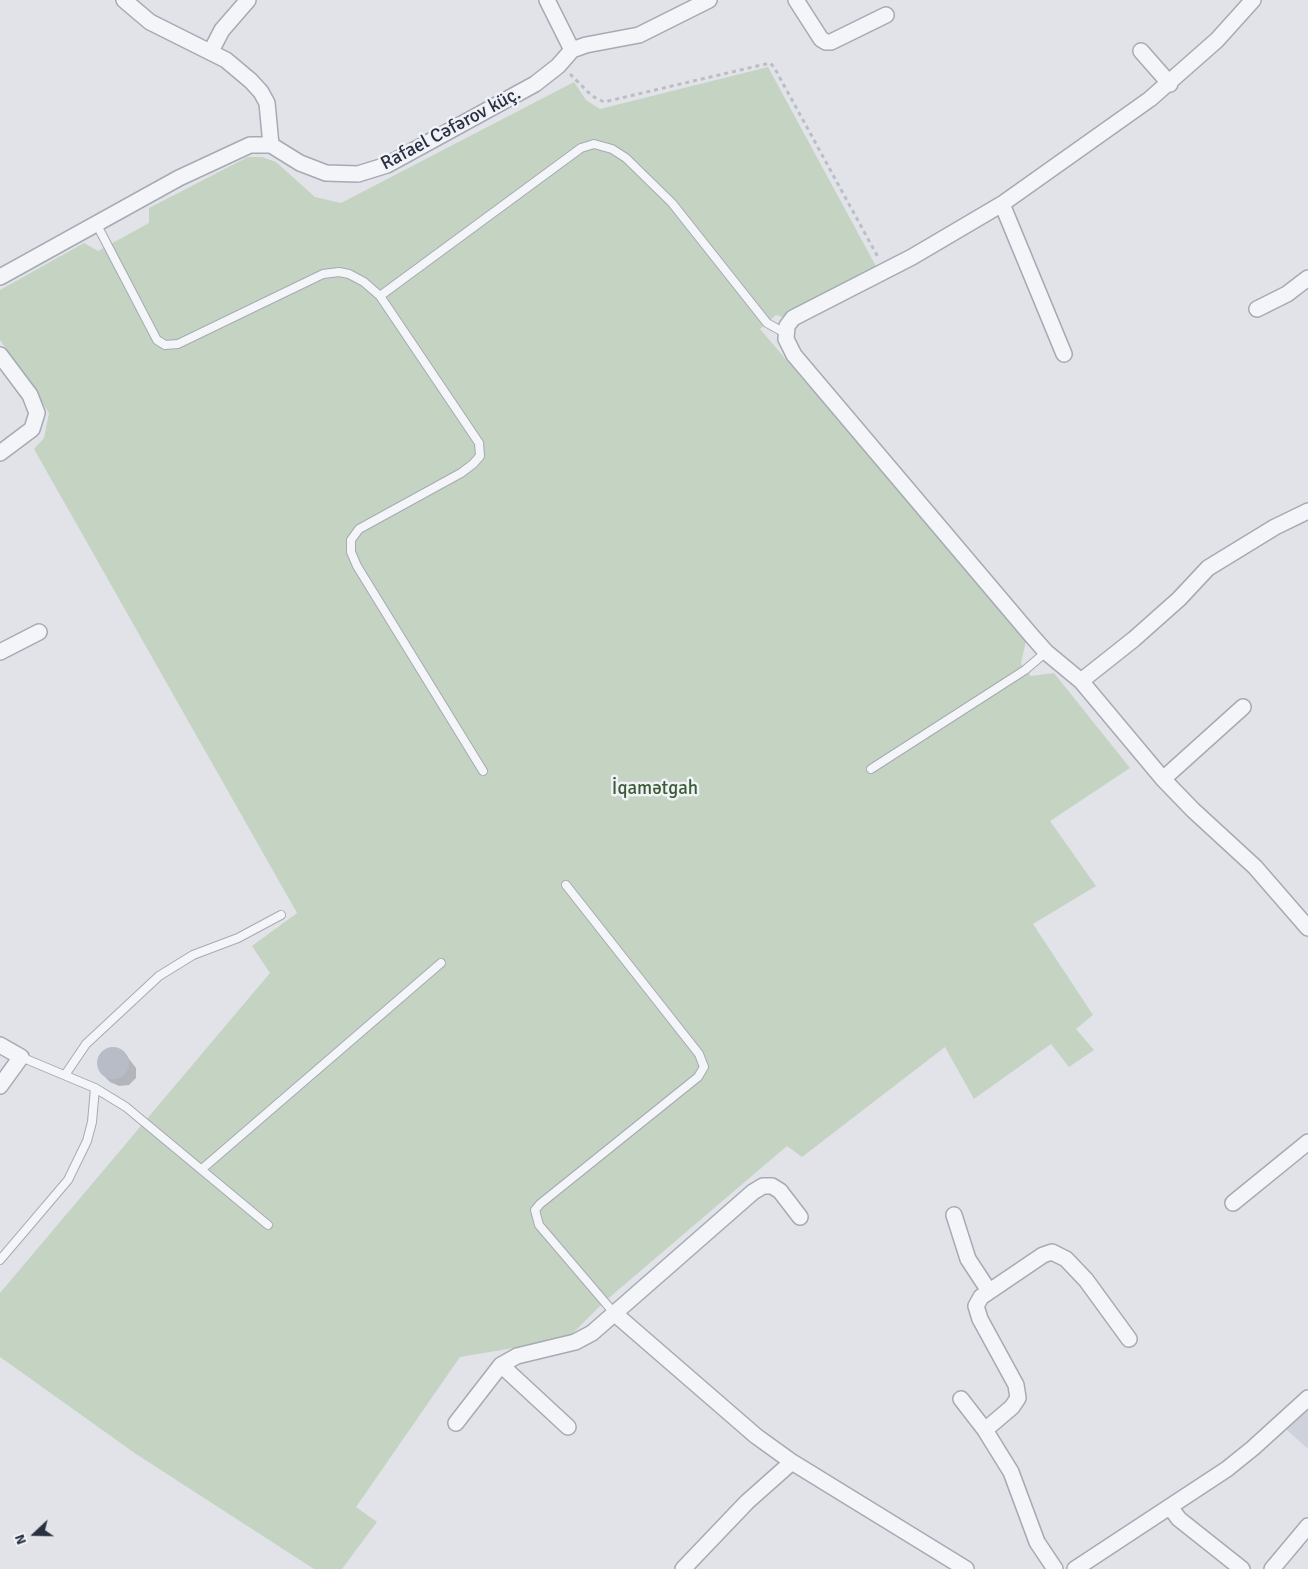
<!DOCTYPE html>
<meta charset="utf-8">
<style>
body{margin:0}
#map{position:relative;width:1308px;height:1569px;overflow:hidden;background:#e1e3e9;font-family:Signika,sans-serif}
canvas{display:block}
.north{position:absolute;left:10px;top:1509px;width:50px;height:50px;-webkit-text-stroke:4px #f0f2f7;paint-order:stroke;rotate:249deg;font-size:14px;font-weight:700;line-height:20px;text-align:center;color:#293041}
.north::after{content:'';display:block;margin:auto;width:18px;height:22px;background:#293041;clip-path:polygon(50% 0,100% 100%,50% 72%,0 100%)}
</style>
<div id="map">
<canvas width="1308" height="1569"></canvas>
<div class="north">N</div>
</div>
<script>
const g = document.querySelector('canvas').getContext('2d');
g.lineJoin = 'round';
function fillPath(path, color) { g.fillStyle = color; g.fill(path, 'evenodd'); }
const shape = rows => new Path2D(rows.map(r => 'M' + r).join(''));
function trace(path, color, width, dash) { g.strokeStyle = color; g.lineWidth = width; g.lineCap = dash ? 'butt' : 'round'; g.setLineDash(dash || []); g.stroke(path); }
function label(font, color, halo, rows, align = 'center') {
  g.font = font + ' Signika,sans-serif'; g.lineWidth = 5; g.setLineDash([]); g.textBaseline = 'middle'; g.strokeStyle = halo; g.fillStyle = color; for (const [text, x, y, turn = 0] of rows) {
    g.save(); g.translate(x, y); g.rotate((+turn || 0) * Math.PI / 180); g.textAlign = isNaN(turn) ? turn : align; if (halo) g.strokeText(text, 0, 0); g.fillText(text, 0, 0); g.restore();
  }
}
const built = shape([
 [1308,1408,1308,1449,1286,1429]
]);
const green = shape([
 [768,67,878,270,782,317,776,315,760,329,1026,641,1021,663,1025,670,1031,676,1054,673,1130,768,1050,821,1096,886,1033,924,1093,1015,1076,1029,1094,1050,1069,1067,1051,1044,974,1099,945,1047,802,1157,787,1146,604,1302,567,1339,460,1357,356,1507,377,1522,342,1569,314,1569,136,1454,0,1357,0,1293,270,973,252,946,297,913,34,449,44,438,49,413,0,340,0,290,84,243,98,251,149,223,149,208,248,157,262,157,276,162,315,197,341,203,574,82,586,100,600,109]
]);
const shadow = shape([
 [113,1048,123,1051,136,1068,136,1078,129,1085,119,1086,110,1082,102,1074,98,1064,100,1055]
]);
const building = shape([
 '97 1063a16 16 0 1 1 32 0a16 16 0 1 1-32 0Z'
]);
const path = shape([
 [570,74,592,96,604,102,770,63,774,67,879,259]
]);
const service = shape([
 [97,225,157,340,165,345,178,344,323,274,339,272,349,274,364,282,380,296,581,148,594,144,612,149,626,158,672,203,767,323,785,333],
 [380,296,479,443,480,456,473,464,461,473,359,529,351,540,351,552,357,566,483,771],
 [871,769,1025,670,1046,652],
 [566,885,699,1054,704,1067,698,1077,540,1204,535,1210,539,1225,614,1313],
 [21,1057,95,1088,126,1107,268,1225],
 [65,1075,86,1044,159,976,193,955,238,938,281,915],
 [202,1169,441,963],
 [0,1260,68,1180,87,1141,92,1122,95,1088]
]);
const minor = shape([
 [124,0,150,22,226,60,251,81,261,92,267,103,271,145],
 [547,0,572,50],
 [796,0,821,39,826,42,831,42,886,15],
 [1253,0,1217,40,1150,99,1002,204,912,257,793,318,787,326,786,339,794,355,1031,635,1046,652,1081,681,1163,779,1193,810,1255,867,1308,928],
 [211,51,222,30,248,0],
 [1141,51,1170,84],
 [1002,204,1064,354],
 [0,277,179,178,250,145,271,145,300,163,326,173,358,174,387,165,535,84,558,66,572,50,586,45,639,35,709,0],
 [1257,309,1287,294,1308,278],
 [0,355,30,395,37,413,32,429,0,453],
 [0,652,39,632],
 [1081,681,1134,639,1179,599,1208,568,1275,527,1308,511],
 [1163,779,1243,707],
 [0,1045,21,1057,0,1086],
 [1233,1203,1308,1142],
 [954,1215,968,1259,989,1291],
 [614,1313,756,1436,792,1462,966,1569],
 [501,1365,568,1427],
 [961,1399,985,1430,1011,1472,1037,1542,1055,1569],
 [456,1423,501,1365,517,1356,575,1342,592,1333,753,1192,763,1186,772,1186,780,1191,800,1217],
 [985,1430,1012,1407,1018,1398,1016,1385,980,1319,976,1306,981,1297,1043,1255,1052,1252,1066,1259,1086,1280,1129,1339],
 [1170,1507,1179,1519,1242,1569],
 [683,1569,747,1502,792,1462],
 [1075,1569,1227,1469,1253,1448,1308,1398],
 [1272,1569,1308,1526]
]);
const streetNames = [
 ["Rafael Cəfərov küç.",451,129,-28]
];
const parkNames = [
 ["İqamətgah",655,789]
];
fillPath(built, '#cfd2db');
fillPath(green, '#c5d3c2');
fillPath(shadow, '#0003');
fillPath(building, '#b8bcc6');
trace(service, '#a6aab3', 10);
trace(minor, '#a6aab3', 18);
trace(path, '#babec5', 3, [4, 4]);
trace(service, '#f3f5f8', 8);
trace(minor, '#f3f5f8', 15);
label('19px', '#293041', '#f0f2f7', streetNames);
label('19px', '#3a5d36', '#f0f2f7', parkNames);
</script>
